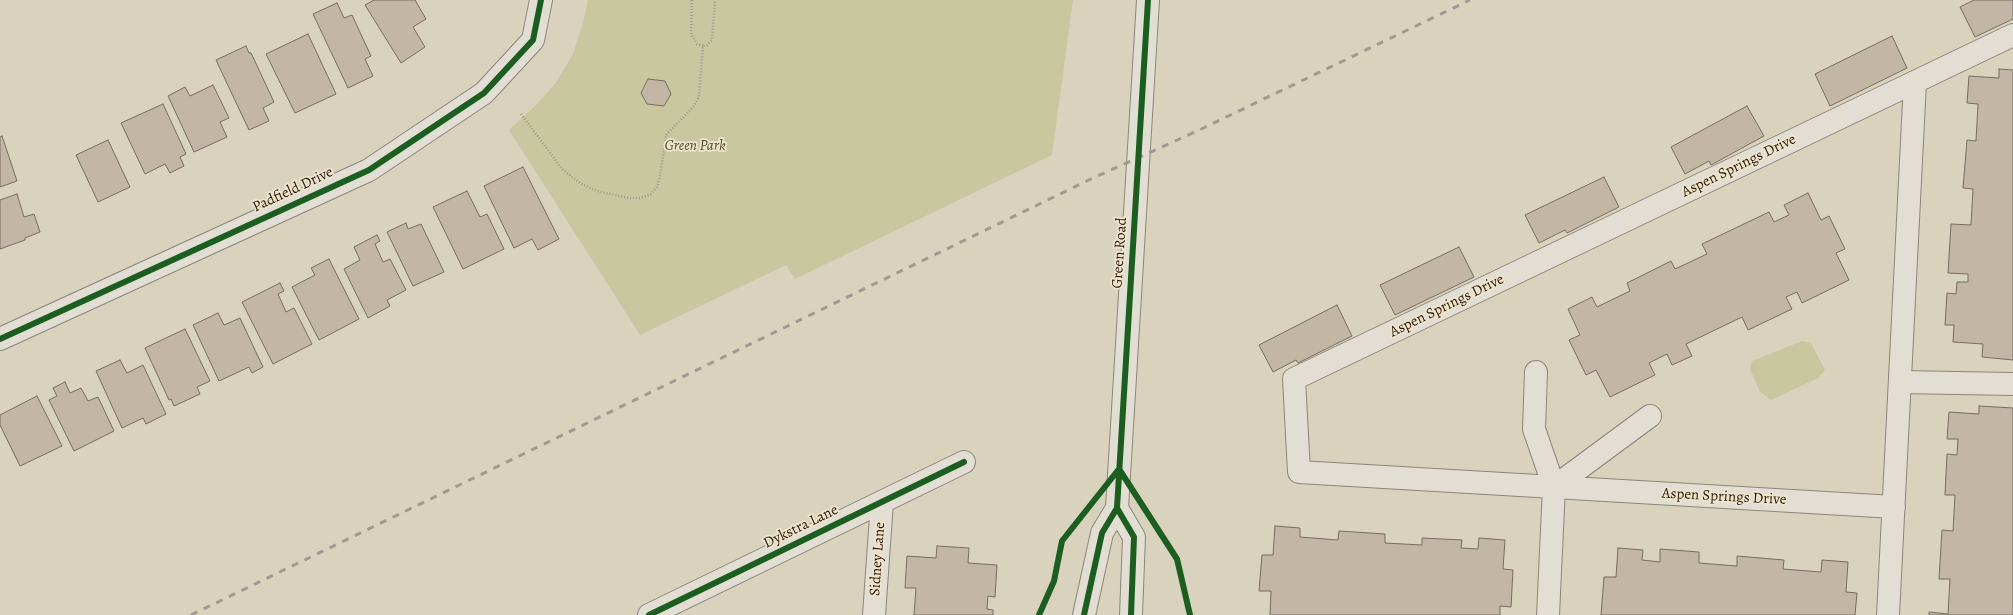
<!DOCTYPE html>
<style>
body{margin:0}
canvas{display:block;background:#d9d3bd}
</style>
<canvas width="2013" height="615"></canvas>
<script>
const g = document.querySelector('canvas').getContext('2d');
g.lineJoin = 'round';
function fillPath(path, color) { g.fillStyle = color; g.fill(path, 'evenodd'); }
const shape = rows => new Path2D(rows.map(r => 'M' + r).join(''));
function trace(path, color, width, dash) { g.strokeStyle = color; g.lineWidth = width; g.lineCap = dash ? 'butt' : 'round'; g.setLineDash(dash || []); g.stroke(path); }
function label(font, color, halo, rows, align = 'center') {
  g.font = font + ' Alegreya,serif'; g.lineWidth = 3.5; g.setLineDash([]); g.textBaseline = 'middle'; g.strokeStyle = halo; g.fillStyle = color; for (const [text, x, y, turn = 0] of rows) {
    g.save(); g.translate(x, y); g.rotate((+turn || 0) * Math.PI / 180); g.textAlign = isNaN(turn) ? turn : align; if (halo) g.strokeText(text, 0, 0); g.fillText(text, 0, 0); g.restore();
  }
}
const green = shape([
 [588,0,1073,0,1052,155,795,279,786,265,640,335,509,130,535,106,555,84,573,54,584,19],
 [1802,341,1811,343,1825,370,1818,378,1771,400,1760,392,1750,369,1752,361]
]);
const building = shape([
 [374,0,415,0,426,19,413,27,425,47,401,63,365,5,374,0],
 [1974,0,2013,0,2013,19,1975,37,1960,7,1974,0],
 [337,3,344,18,352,15,371,56,365,59,373,76,348,88,313,14,337,3],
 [308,34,336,94,295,113,266,54,308,34],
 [1892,36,1907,68,1830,106,1815,74,1892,36],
 [246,46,249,53,251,53,274,102,263,108,269,121,249,130,216,60,246,46],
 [1999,69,2013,70,2013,360,1982,357,1983,344,1953,342,1954,325,1945,325,1947,293,1956,294,1957,282,1968,282,1968,274,1948,273,1951,224,1971,225,1973,189,1963,188,1967,140,1976,141,1978,104,1967,103,1969,76,1999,78,1999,69],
 [648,79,665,81,671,94,664,106,647,104,641,93,648,79],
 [213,85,229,118,220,122,227,137,194,152,168,96,185,87,190,96,213,85],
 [163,104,186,154,180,157,184,166,170,173,165,164,145,174,121,123,163,104],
 [1747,106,1764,136,1711,165,1709,161,1685,174,1671,147,1747,106],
 [2,136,17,181,0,187,0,137,2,136],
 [108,140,130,187,98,202,76,155,108,140],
 [523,167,559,239,538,250,532,239,514,248,484,186,523,167],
 [1604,177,1619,207,1567,233,1565,230,1539,243,1525,215,1604,177],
 [467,191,480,217,487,214,504,249,463,269,433,207,467,191],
 [1808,193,1821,220,1829,216,1845,249,1836,253,1849,280,1802,303,1797,292,1786,297,1792,309,1748,330,1742,317,1686,344,1692,356,1672,365,1667,354,1649,363,1655,375,1610,397,1596,370,1586,375,1569,340,1580,335,1568,309,1592,297,1597,307,1630,291,1627,283,1671,261,1675,269,1707,254,1702,244,1769,212,1774,222,1789,215,1784,205,1808,193],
 [17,194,24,217,34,214,40,232,25,238,25,240,0,249,0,200,17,194],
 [406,223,408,229,421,224,444,272,413,286,387,232,406,223],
 [377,235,380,241,375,244,383,262,390,259,406,290,387,300,390,306,368,318,344,269,360,260,354,247,377,235],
 [1459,247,1474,277,1395,315,1380,285,1459,247],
 [329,259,359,319,319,340,292,287,315,275,311,268,329,259],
 [280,283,284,291,278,294,286,312,294,308,312,344,273,364,242,302,280,283],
 [1337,305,1352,336,1298,363,1296,360,1273,372,1259,345,1337,305],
 [218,313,224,325,240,318,263,367,252,373,249,367,219,381,193,325,218,313],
 [185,329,210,381,197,387,200,394,174,406,171,399,169,400,145,348,185,329],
 [120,360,127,373,143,365,166,414,146,424,143,418,122,428,96,371,120,360],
 [65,382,70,393,81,388,88,401,98,397,114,431,74,451,49,400,57,396,53,388,65,382],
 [37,396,62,446,20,466,0,425,0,415,37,396],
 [1979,406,2013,408,2013,615,1929,615,1929,612,1948,614,1950,579,1939,579,1942,530,1953,531,1955,495,1945,495,1947,454,1957,455,1958,439,1947,439,1949,412,1979,414,1979,406],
 [1275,526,1300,528,1300,537,1338,540,1339,531,1385,534,1385,543,1422,545,1422,538,1462,540,1461,548,1478,549,1479,538,1505,540,1503,569,1513,570,1511,607,1500,606,1500,615,1270,615,1271,591,1259,591,1262,555,1273,555,1275,526],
 [937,546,969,548,968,563,997,565,995,597,988,596,987,609,993,610,993,615,914,615,916,588,905,588,907,556,936,558,937,546],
 [1618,548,1643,550,1642,560,1660,562,1660,549,1699,552,1699,563,1737,566,1737,556,1784,560,1783,569,1821,572,1822,560,1848,562,1846,592,1857,593,1855,615,1601,615,1604,577,1616,577,1618,548]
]);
const path = shape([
 [692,0,691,34,697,44,703,46],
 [521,114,563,170,580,183,597,191,629,198,640,198,651,194,657,187,660,176,666,135,694,106,699,97,703,46,707,45,712,40,715,0]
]);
const minor = shape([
 [0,339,369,170,484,93,533,40,541,0],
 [1536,372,1534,429,1554,487,1548,615],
 [1900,382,2013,384],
 [1554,487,1650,416],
 [1894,507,1299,472,1294,379,2013,35],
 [1117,508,1134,537,1131,615],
 [649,615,964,462],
 [874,615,882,502],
 [1084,615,1102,533,1117,508,1148,0],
 [1888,615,1915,82]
]);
const rail = shape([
 [191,615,1091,179,1195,132,1470,0]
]);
const cycleway = shape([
 [0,339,369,170,484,93,533,40,541,0],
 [1119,469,1177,559,1190,615],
 [1117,508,1134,537,1131,615],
 [649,615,964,462],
 [1039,615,1054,581,1062,541,1119,469],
 [1084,615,1102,533,1117,508,1148,0]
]);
const parkNames = [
 ["Green Park",695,146]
];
const streetNames = [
 ["Aspen Springs Drive",1739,166,-26],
 ["Padfield Drive",293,190,-25],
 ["Green Road",1120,253,-86],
 ["Aspen Springs Drive",1447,306,-26],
 ["Aspen Springs Drive",1724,497,3],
 ["Dykstra Lane",801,527,-26],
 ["Sidney Lane",878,559,-86]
];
fillPath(green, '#c8c79f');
fillPath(building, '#c4b6a5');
trace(building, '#746d60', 1);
trace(minor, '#8d8578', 24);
trace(path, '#a09a91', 2.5, [1, 2]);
trace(minor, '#e2ded3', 22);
trace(rail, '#a09a91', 3, [7, 7]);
trace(cycleway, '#1b5e20', 6);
label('italic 15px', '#59472d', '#ede6cd', parkNames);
label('15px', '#2f1407', '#ede6cd', streetNames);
</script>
